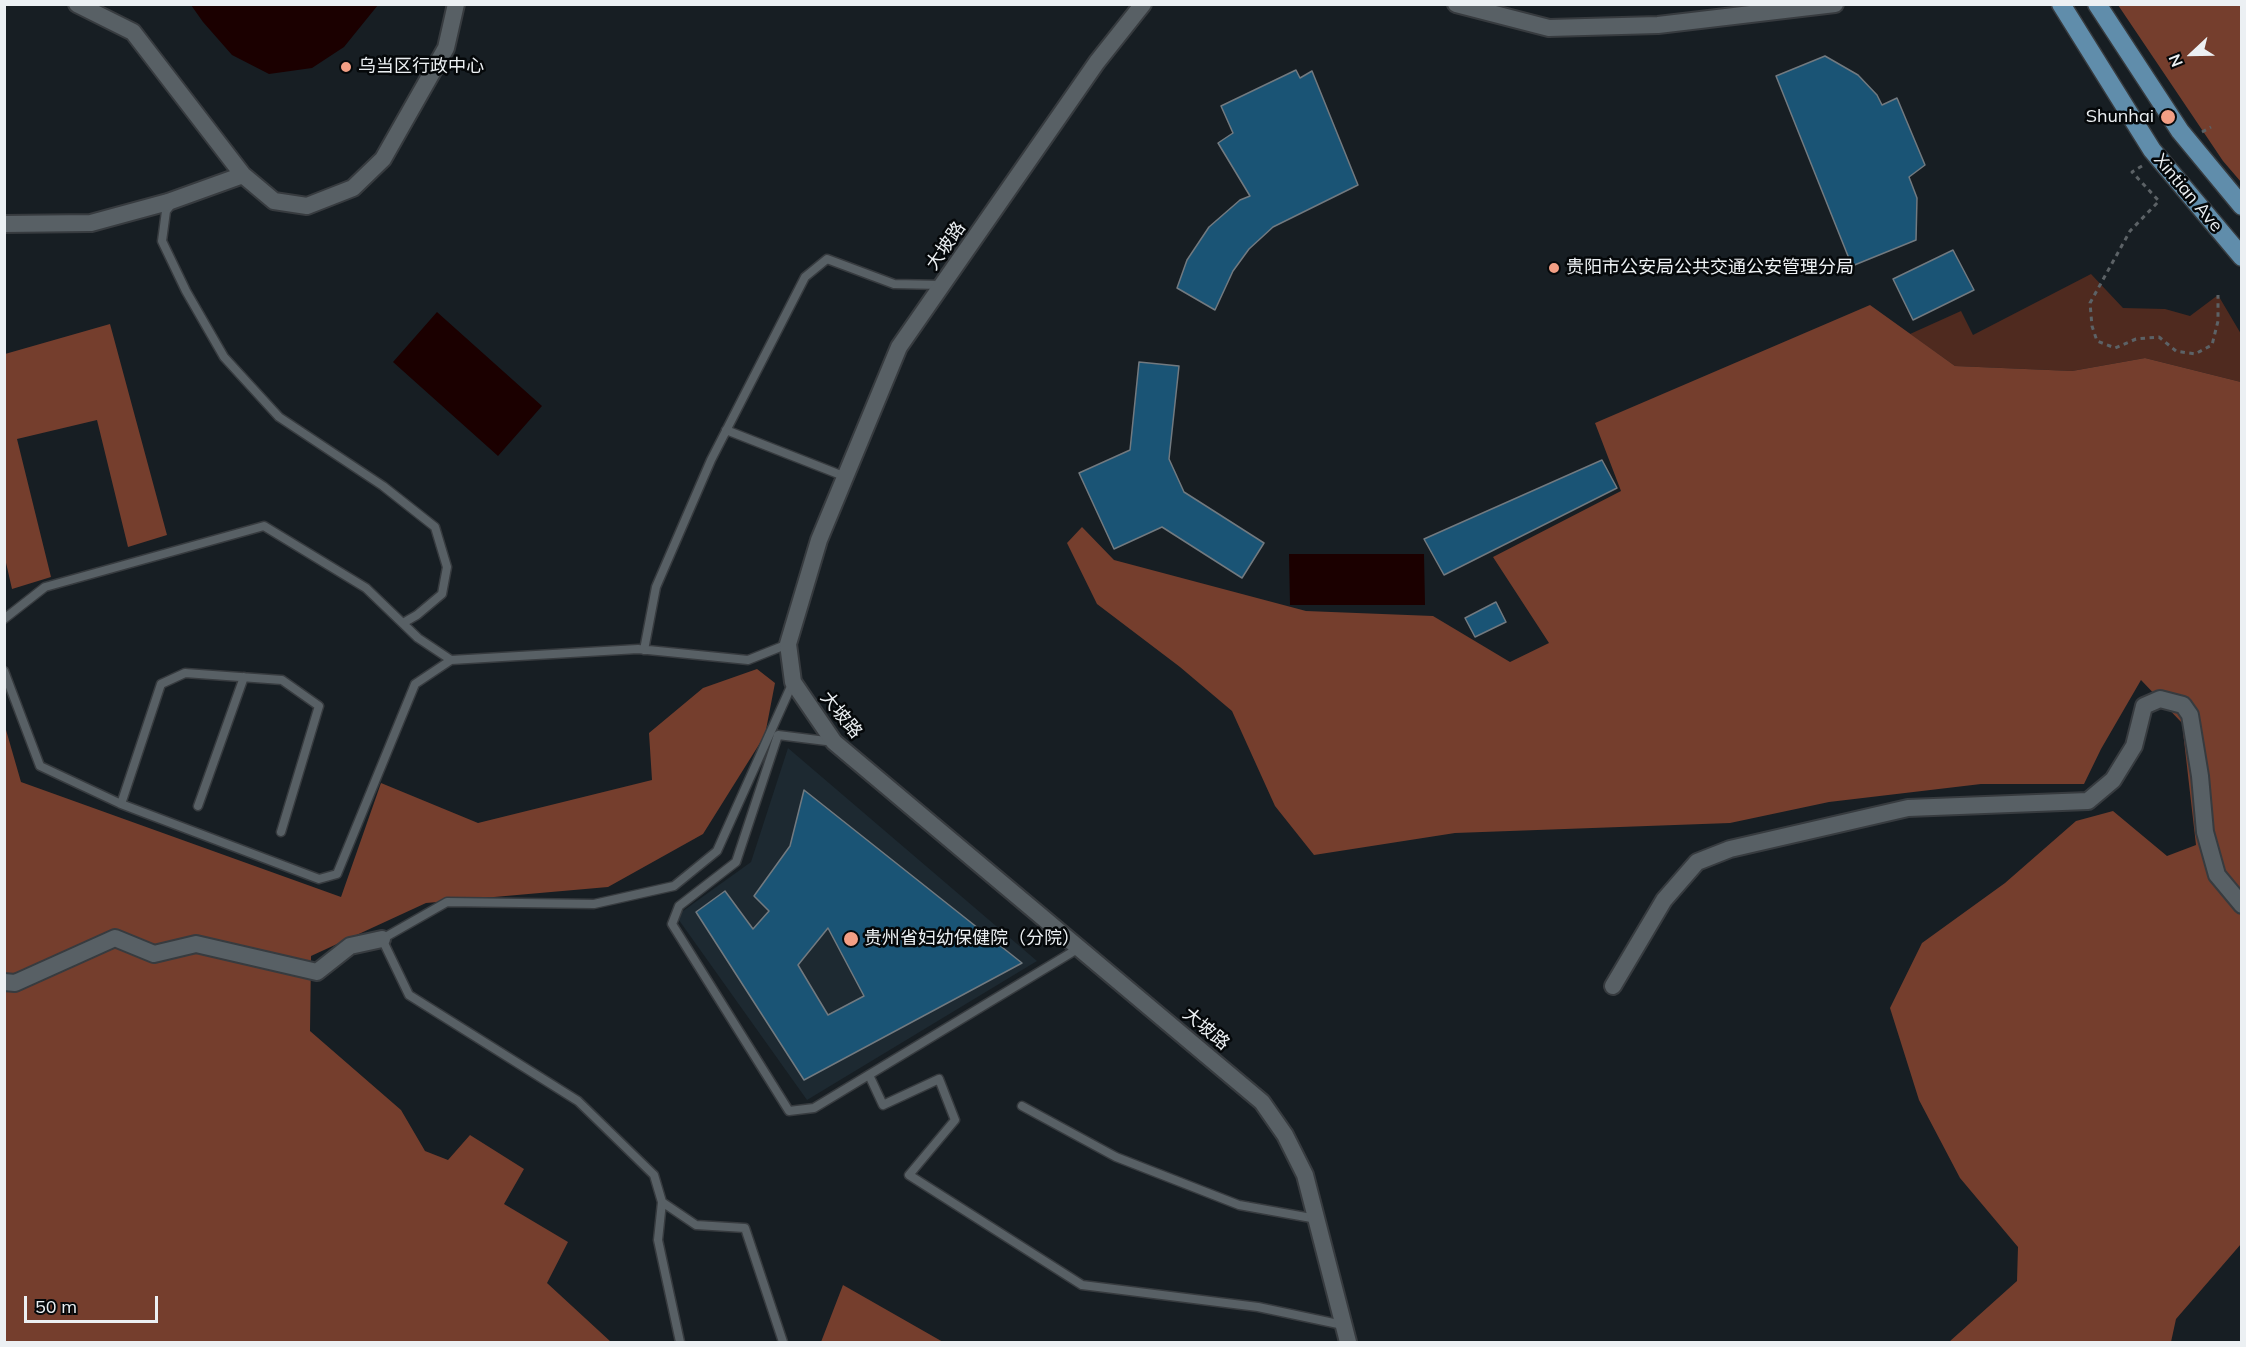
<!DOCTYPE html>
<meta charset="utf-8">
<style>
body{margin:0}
#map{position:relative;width:2246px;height:1347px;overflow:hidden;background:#171e23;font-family:Mulish,sans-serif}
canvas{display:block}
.frame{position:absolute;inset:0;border:6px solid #ecf0f3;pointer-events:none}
.north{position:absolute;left:2162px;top:24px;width:60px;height:60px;-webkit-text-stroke:4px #05080a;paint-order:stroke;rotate:248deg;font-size:16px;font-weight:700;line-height:24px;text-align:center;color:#ecf0f3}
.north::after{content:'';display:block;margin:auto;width:21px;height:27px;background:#ecf0f3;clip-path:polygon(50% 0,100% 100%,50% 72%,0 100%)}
.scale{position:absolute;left:24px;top:1296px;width:134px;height:27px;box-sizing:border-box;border:3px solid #ecf0f3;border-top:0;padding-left:8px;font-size:18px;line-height:21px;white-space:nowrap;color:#ecf0f3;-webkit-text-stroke:4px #05080a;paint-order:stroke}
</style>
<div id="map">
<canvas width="2246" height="1347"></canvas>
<div class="frame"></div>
<div class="north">N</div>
<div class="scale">50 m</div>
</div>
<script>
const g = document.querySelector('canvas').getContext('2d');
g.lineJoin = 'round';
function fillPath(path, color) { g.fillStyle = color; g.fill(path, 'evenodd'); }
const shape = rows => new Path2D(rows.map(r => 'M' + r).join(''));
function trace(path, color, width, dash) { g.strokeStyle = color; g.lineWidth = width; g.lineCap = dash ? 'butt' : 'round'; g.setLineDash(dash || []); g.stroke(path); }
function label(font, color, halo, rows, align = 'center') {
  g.font = font + ' Mulish,"Noto Sans SC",sans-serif'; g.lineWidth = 5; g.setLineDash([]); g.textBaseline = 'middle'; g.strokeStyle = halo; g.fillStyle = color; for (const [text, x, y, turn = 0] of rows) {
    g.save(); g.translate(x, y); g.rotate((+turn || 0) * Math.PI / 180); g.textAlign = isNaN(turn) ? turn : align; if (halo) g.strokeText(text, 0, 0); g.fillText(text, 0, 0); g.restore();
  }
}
const built = shape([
 [788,748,1037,961,807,1100,676,916,751,862]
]);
const green = shape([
 [2091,274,2123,308,2165,309,2190,316,2218,295,2241,334,2241,382,2145,358,2072,371,1955,366,1910,334,1961,311,1973,335]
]);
const forest = shape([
 [2118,5,2241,5,2241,182,2223,161],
 [1870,305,1955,366,2072,371,2145,358,2241,382,2241,1244,2176,1319,2171,1342,1949,1342,2017,1281,2018,1247,1960,1178,1919,1100,1890,1008,1922,943,2005,883,2076,821,2113,811,2167,856,2196,845,2182,723,2141,680,2101,749,2084,784,1981,784,1829,802,1730,823,1455,833,1314,855,1275,806,1232,711,1180,667,1097,604,1067,543,1082,527,1114,560,1306,611,1433,616,1510,662,1549,643,1493,557,1621,491,1595,423],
 [110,324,167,535,128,547,97,420,17,439,51,577,12,589,4,554,5,354],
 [757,669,775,683,765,735,703,834,608,887,426,903,311,956,310,1031,401,1110,425,1151,448,1160,470,1135,524,1169,504,1204,568,1242,547,1283,611,1342,5,1342,4,723,21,782,341,897,381,783,478,823,652,780,649,733,703,688],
 [843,1285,943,1342,821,1342]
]);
const water = shape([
 [191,5,378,5,344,47,312,68,269,74,232,55,203,22],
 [437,312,542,406,498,456,393,362],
 [1289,554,1424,554,1425,605,1290,605]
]);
const building = shape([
 [1825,56,1858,75,1877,95,1882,105,1897,98,1925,165,1909,177,1917,198,1916,240,1852,266,1776,76,1825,56],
 [1296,70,1300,78,1312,71,1358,185,1273,227,1249,249,1233,271,1215,310,1177,288,1187,260,1209,227,1240,200,1250,196,1218,143,1233,133,1221,106,1296,70],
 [1953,250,1974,290,1913,320,1893,279,1953,250],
 [1139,362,1179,366,1169,459,1184,492,1264,543,1242,578,1162,527,1114,549,1079,473,1130,450,1139,362],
 [1602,460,1617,488,1444,575,1424,539,1602,460],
 [1496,602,1506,622,1475,637,1465,618,1496,602],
 [804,790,1022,963,804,1080,696,912,725,891,753,929,769,911,754,896,790,846,804,790],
 [828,928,864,996,828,1015,798,965,828,928]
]);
const path = shape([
 [2202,132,2211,127],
 [2142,166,2132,172,2159,201,2130,231,2090,303,2092,326,2097,341,2115,348,2136,339,2159,337,2176,351,2195,354,2212,345,2218,321,2218,295]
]);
const service = shape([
 [173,202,166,211,162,241,186,291,224,357,279,417,383,486,435,527,447,567,442,594,417,615,403,623],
 [726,430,846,477],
 [4,619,45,587,264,526,366,588,418,638,451,660,638,649,748,660,788,644],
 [644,650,656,587,711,460,805,277,827,259,894,284,942,285],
 [4,671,40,766,121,804,319,879,337,874,415,684,451,660],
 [834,742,778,735,736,862,679,906,672,924,789,1111,814,1108,1079,948],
 [121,804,161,684,185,673,282,680,319,706,281,832],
 [198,806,244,677],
 [869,1075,883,1105,939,1079,955,1120,909,1175,1082,1285,1258,1307,1343,1325],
 [1022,1106,1116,1157,1239,1205,1317,1219],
 [662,1202,696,1225,745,1228,783,1342],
 [680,1342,658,1240,662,1202,654,1175,578,1101,409,995,382,939,447,902,594,904,674,886,717,851,793,682]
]);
const minor = shape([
 [77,4,133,32,243,175,274,201,307,206,353,188,383,159,446,48,456,4],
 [1143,4,1097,62,899,347,819,540,788,644,793,682,834,742,1262,1102,1285,1135,1305,1175,1348,1342],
 [1456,4,1549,28,1658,25,1835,4],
 [4,224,91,223,168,202,243,175],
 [4,982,15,983,115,938,154,954,196,944,317,972,350,946,382,939],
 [1613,986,1664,900,1697,862,1730,849,1908,808,2088,801,2113,780,2134,746,2144,706,2160,699,2183,705,2190,715,2200,776,2205,832,2217,875,2242,905]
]);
const primary = shape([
 [2061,4,2152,150,2242,257],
 [2097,4,2180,131,2242,206]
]);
const markers = [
 [346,67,6,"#f39f85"],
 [2168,117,8,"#f39f85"],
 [1554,268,6,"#f39f85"],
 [851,939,8,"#f39f85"]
];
const poiNames = [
 ["乌当区行政中心",358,67],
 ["Shunhai",2154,117,"right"],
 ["贵阳市公安局公共交通公安管理分局",1566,268],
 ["贵州省妇幼保健院（分院）",864,939]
];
const streetNames = [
 ["Xintian Ave",2188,193,50],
 ["大坡路",946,246,-55],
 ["大坡路",841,715,51],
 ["大坡路",1206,1029,40]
];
fillPath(built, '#1d2931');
fillPath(green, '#4f2a1f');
fillPath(forest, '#753e2d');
fillPath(water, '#1b0000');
fillPath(building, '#1a5475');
trace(building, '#727a80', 1.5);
trace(service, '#373b3f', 11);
trace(minor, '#373b3f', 20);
trace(primary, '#373b3f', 21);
trace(path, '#5c6266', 3, [4.5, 4.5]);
trace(service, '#586065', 8);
trace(minor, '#586065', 16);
trace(primary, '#608dab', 18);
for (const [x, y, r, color] of markers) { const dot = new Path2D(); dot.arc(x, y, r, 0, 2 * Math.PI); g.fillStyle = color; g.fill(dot); trace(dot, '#05080a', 2); }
label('18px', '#ecf0f3', '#05080a', poiNames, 'left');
label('18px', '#ecf0f3', '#05080a', streetNames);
</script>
